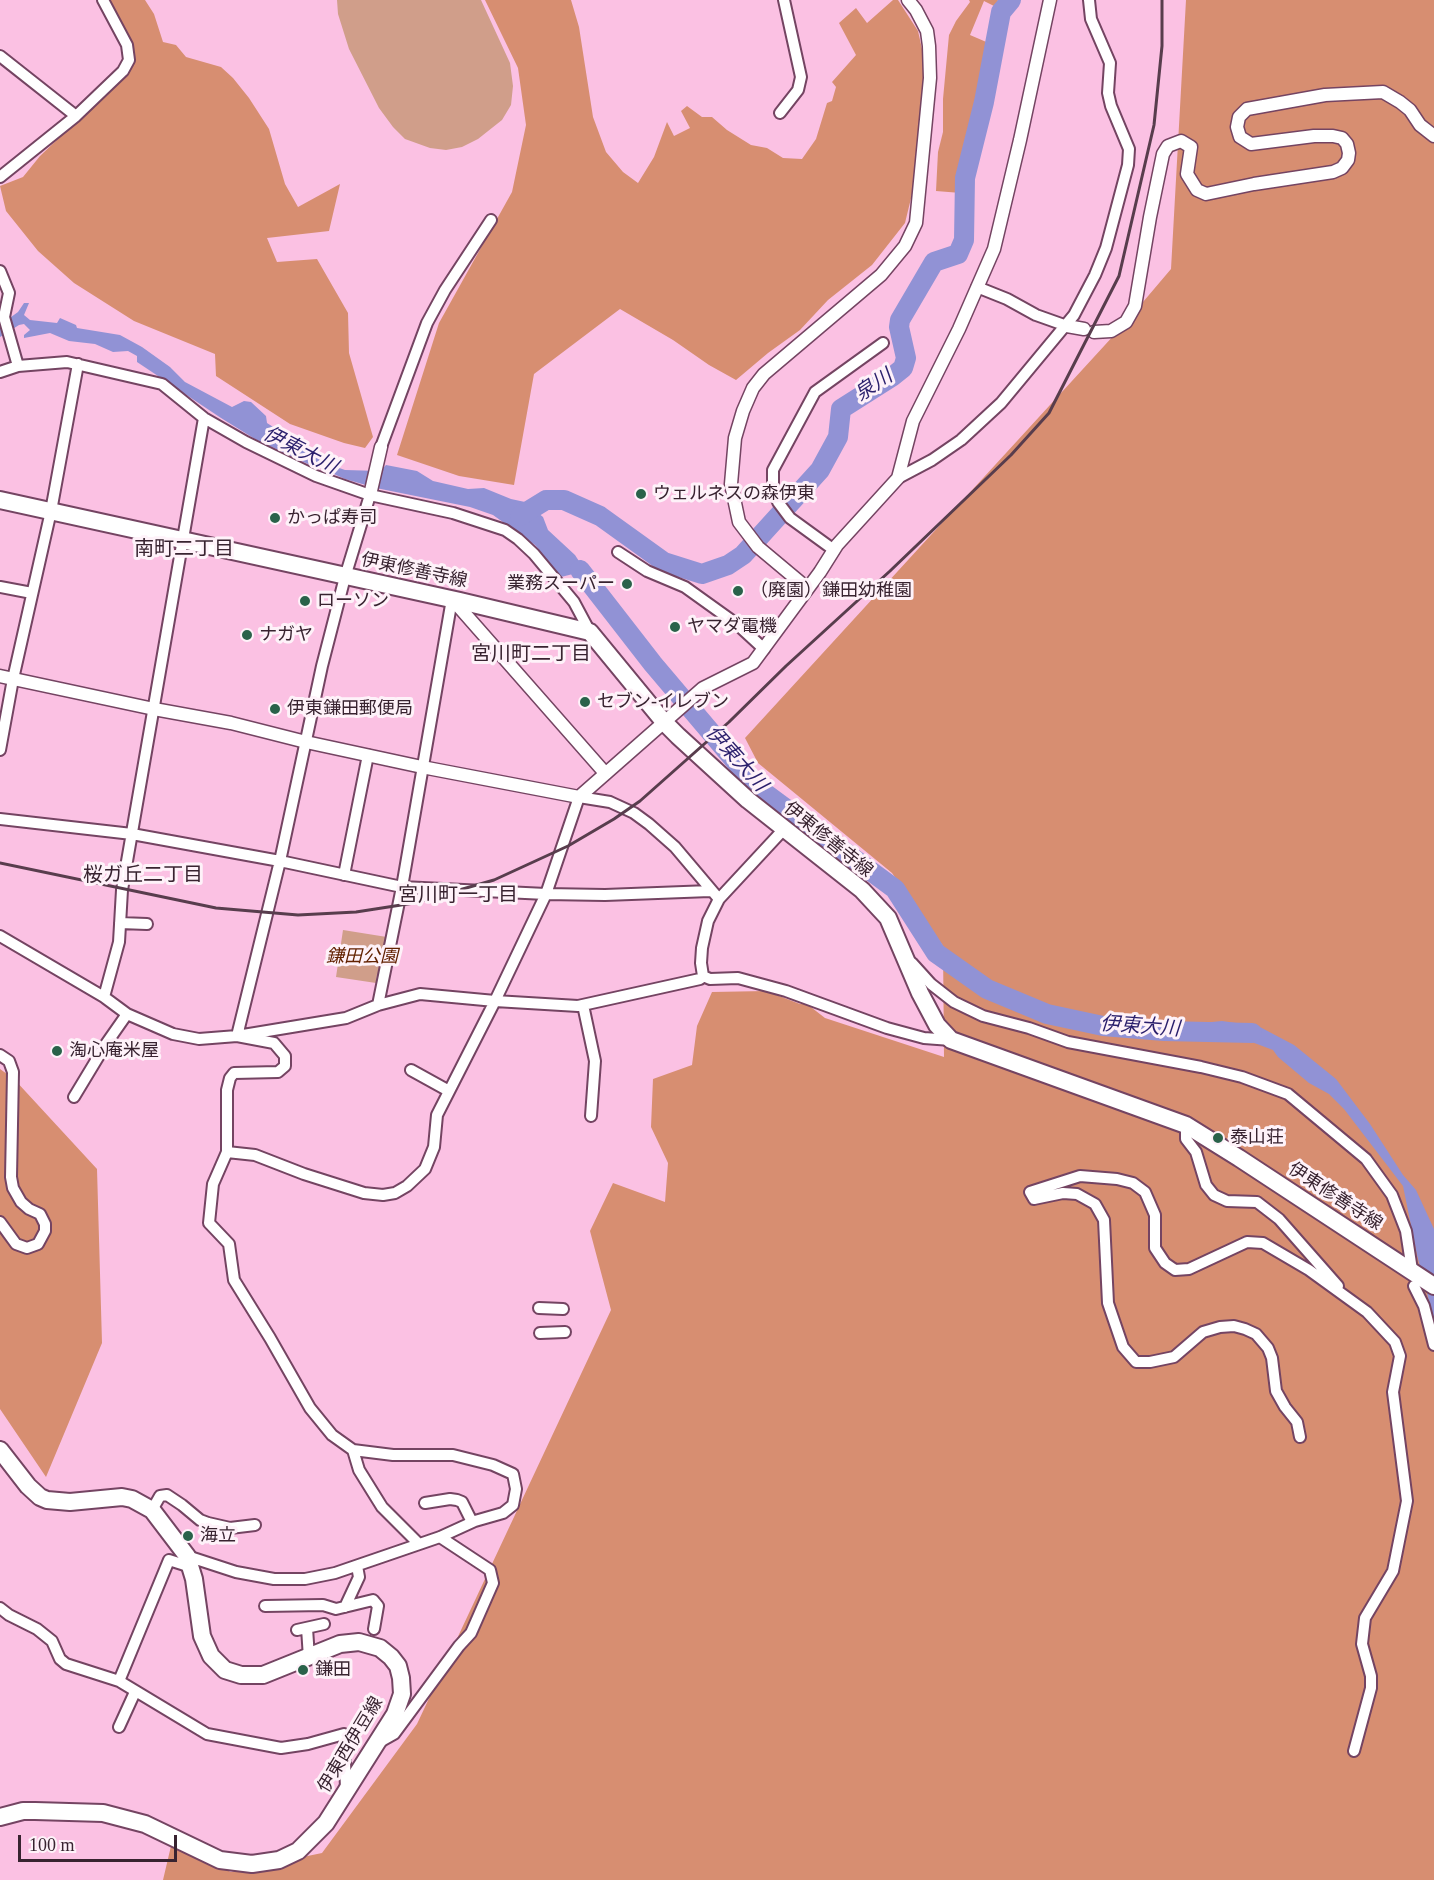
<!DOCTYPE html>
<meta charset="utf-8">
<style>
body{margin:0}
#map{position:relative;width:1434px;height:1880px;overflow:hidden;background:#fbc1e3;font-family:"Times New Roman",serif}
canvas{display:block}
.scale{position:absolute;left:18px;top:1835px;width:159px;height:27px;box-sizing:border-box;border:3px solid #382330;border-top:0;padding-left:8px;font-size:18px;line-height:21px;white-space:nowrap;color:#382330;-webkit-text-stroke:4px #fef2f9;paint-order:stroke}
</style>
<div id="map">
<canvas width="1434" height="1880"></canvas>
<div class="scale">100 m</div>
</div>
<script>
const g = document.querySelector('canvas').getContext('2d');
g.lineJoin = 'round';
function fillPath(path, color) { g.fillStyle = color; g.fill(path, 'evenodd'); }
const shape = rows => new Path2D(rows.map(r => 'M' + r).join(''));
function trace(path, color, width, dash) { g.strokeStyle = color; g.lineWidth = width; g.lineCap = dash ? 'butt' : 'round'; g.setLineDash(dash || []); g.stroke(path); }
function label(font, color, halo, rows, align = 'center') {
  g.font = font + ' "Times New Roman","Noto Sans JP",serif'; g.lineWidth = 6; g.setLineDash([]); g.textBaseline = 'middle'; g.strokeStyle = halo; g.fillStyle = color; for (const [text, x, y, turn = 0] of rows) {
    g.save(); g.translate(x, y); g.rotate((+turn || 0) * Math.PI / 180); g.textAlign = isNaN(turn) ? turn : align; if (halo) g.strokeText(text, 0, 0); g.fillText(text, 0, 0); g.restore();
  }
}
const green = shape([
 [337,0,481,0,510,63,513,86,511,105,502,120,478,139,462,147,446,150,430,148,405,139,393,127,379,108,349,49,338,14],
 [343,930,393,938,387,976,377,974,376,983,336,977]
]);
const forest = shape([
 [107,0,145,0,154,14,163,42,176,45,186,57,221,67,233,78,249,98,269,129,285,184,298,207,340,184,329,231,267,238,277,262,317,259,348,313,349,353,373,437,365,448,344,443,290,424,216,376,215,354,134,321,74,283,38,251,6,211,0,186,23,177,40,156,126,74,133,60],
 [485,0,571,0,579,27,593,117,606,152,623,172,638,183,654,157,667,122,674,136,690,128,681,111,687,106,702,117,712,117,727,130,751,145,767,148,783,158,802,159,816,139,827,103,832,101,836,87,832,82,856,55,839,23,856,8,867,23,893,0,898,0,918,31,922,49,924,77,913,190,905,223,872,265,828,300,800,330,768,353,736,380,709,365,673,340,620,309,534,374,514,485,459,476,397,455,439,323,512,192,526,125,518,68],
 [969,0,998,0,996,7,984,1,970,35,991,44,974,125,961,173,961,193,936,191,938,152,943,132,943,99,949,35,956,21,970,2],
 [1186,0,1434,0,1434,1880,163,1880,171,1846,231,1872,322,1853,417,1724,611,1310,590,1231,613,1183,665,1202,668,1163,651,1127,653,1079,692,1065,697,1026,712,992,766,991,800,1004,807,1004,825,1018,944,1057,943,946,892,873,758,763,745,738,1126,322,1171,269],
 [0,1069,14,1079,97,1169,102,1343,46,1477,0,1409]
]);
const water = shape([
 [24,303,29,303,24,315,30,320,57,323,60,318,76,325,77,328,120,335,142,347,170,367,185,382,232,407,244,401,251,402,266,416,267,423,284,434,289,441,328,464,345,470,380,471,386,465,417,471,433,481,468,489,484,488,511,499,525,502,543,517,548,530,575,555,588,575,600,600,577,573,561,577,535,545,493,515,470,507,376,488,345,479,318,467,310,465,255,439,221,418,137,362,137,356,128,351,113,352,95,344,69,341,50,333,24,338,24,335,30,330,24,324,19,325,0,337,0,325,18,312],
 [1222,1021,1258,1026,1294,1045,1336,1079,1370,1124,1403,1175,1416,1190,1434,1229,1434,1320,1417,1255,1403,1186,1344,1109,1329,1094,1309,1083,1278,1057,1273,1050,1217,1029,1180,1035,1202,1023]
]);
const river = shape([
 [520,516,546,500,564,500,600,516,664,562,702,574,728,565,743,555,820,470,838,437,841,409,893,376,903,368,906,358,899,327,900,320,934,262,958,254,964,240,965,178,984,102,1001,12,1011,0],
 [580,570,653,664,758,788,895,889,936,953,987,989,1047,1014,1103,1026,1164,1031,1252,1033]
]);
const minor = shape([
 [0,56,76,116],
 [780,113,798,90,801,77,784,0],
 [0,177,76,116,123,71,129,60,127,45,103,0],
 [0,271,9,293,4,317,18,366],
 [977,287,1007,299,1036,315,1067,326],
 [0,372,18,366,67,362,162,384,204,418,246,442,316,476,370,495,453,513,505,530,518,539,534,554,574,602,590,632],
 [381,447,427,323,445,290,491,220],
 [898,478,932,460,961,440,1001,403,1074,315,1095,275,1106,248,1128,165,1129,149,1111,106,1108,93,1110,63,1091,19,1089,0],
 [834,550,790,518,778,502,773,486,773,470,815,392,883,343],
 [618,552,647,571,685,587,738,625,764,649],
 [0,587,32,593],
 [0,750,13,679,51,511,78,364],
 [0,819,132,834,280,861,402,887,546,894,605,895,710,891],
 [344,875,368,755],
 [120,923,147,924],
 [0,936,104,997,127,1014,173,1034,199,1039,237,1036,346,1018,378,1005,420,994,495,1001,578,1006,700,979,703,976,710,979,738,978,786,991,887,1028,924,1038,951,1040],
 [912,963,931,984,954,1002,983,1016,1029,1028,1068,1042,1201,1067,1242,1077,1288,1094,1366,1159,1392,1195,1406,1231,1412,1270],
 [703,976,701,963,702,948,708,921,719,899,784,829],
 [104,997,119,942,122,890,204,418],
 [378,1005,402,887,452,599],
 [583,1005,595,1061,591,1116],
 [0,1055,9,1061,13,1072,11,1177,13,1188,21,1202,29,1209,40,1214,45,1224,45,1231,38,1244,27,1248,16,1244,0,1222],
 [411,1070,449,1091],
 [74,1097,106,1044,127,1014],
 [1186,1125,1186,1139,1196,1152,1206,1185,1214,1195,1227,1201,1257,1202,1279,1219,1338,1286],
 [227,1152,227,1090,230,1078,234,1073,278,1072,285,1066,285,1056,274,1043,237,1036,280,861,322,666,345,577,370,495],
 [1414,1286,1424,1306,1434,1345],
 [539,1308,563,1309],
 [540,1333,565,1332],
 [1300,1437,1297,1422,1285,1407,1276,1391,1272,1358,1268,1348,1256,1334,1245,1329,1234,1326,1220,1327,1203,1332,1174,1357,1150,1362,1136,1362,1123,1347,1108,1303,1104,1220,1095,1204,1077,1194,1063,1193,1034,1199,1030,1192,1080,1176,1117,1179,1133,1183,1145,1192,1155,1215,1155,1248,1165,1263,1175,1270,1189,1269,1247,1242,1263,1243,1309,1270,1367,1312,1395,1342,1400,1356,1393,1392,1407,1501,1393,1571,1365,1618,1362,1644,1371,1676,1371,1688,1354,1751],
 [353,1450,359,1470,382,1507,419,1544],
 [425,1503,450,1499,457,1500,462,1502,472,1522],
 [152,1510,160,1496,167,1495,182,1505,200,1520,208,1523,230,1528,255,1525],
 [187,1556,236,1572,274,1579,305,1579,335,1573,440,1537,475,1521,503,1513,513,1505,516,1489,513,1474,493,1465,453,1455,393,1455,353,1450,332,1435,310,1408,270,1338,234,1280,229,1244,209,1223,213,1184,227,1152,255,1155,304,1174,364,1193,383,1195,395,1193,407,1186,425,1169,434,1147,437,1115,495,1001,546,894,579,797,610,802,634,813,649,824,675,847,719,899],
 [265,1606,323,1605,336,1609,373,1600,378,1606,374,1629],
 [345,1607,359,1577,357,1566],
 [0,1608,9,1615,37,1629,52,1641,60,1659,66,1664,119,1681,207,1734,281,1748,308,1744,344,1734,346,1789],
 [307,1628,309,1658],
 [297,1630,324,1624],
 [119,1681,169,1560,191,1567],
 [119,1727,135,1692],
 [378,1743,394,1734,459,1646,471,1633,493,1583,490,1570,440,1537]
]);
const tertiary = shape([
 [1067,326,1084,329],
 [1094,332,1111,331,1126,322,1135,306,1150,217,1163,154,1168,146,1181,141,1191,147,1187,174,1197,190,1206,194,1254,184,1333,172,1342,168,1348,160,1349,153,1347,144,1342,138,1333,136,1314,136,1251,144,1240,137,1237,127,1239,117,1247,109,1325,95,1383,92,1400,102,1410,110,1420,125,1434,136],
 [370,495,381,447],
 [807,588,758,547,739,522,731,484,735,438,743,411,753,388,764,374,881,275,905,246,916,223,930,78,929,46,927,31,916,10,908,0],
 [452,599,605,773],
 [0,676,154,709,231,723,306,742,422,767,579,797,703,688,753,663,820,572,837,545,898,478,913,421,959,329,994,249,1020,140,1050,0]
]);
const primary = shape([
 [0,500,460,601,590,632,664,722,678,736,748,800,862,890,888,918,920,993,937,1025,951,1040,1186,1125,1239,1158,1434,1286],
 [0,1450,28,1486,40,1497,47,1500,70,1502,122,1497,132,1499,152,1510,187,1556,194,1579,202,1636,211,1656,225,1670,241,1675,263,1675,340,1644,359,1642,380,1648,391,1657,398,1666,401,1678,402,1694,395,1714,326,1823,298,1851,279,1860,252,1864,220,1860,145,1824,103,1813,35,1811,23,1811,0,1817]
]);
const rail = shape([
 [0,863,216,908,298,915,356,912,414,903,494,880,568,846,614,819,640,801,729,722,786,666,890,571,1011,455,1049,413,1119,276,1154,125,1162,46,1162,0]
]);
const markers = [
 [641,494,6,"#2a624a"],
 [275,518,6,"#2a624a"],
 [627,584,6,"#2a624a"],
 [738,591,6,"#2a624a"],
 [305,601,6,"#2a624a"],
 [675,627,6,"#2a624a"],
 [247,635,6,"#2a624a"],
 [585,702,6,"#2a624a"],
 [275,709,6,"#2a624a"],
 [57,1051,6,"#2a624a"],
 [1218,1138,6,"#2a624a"],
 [188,1536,6,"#2a624a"],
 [303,1670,6,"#2a624a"]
];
const poiNames = [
 ["ウェルネスの森伊東",653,494],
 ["かっぱ寿司",287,518],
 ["業務スーパー",615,584,"right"],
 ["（廃園）鎌田幼稚園",750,591],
 ["ローソン",317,601],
 ["ヤマダ電機",687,627],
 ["ナガヤ",259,635],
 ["セブン-イレブン",597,702],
 ["伊東鎌田郵便局",287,709],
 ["淘心庵米屋",69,1051],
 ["泰山荘",1230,1138],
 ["海立",200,1536],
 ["鎌田",315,1670]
];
const streetNames = [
 ["伊東修善寺線",414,571,12],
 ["伊東修善寺線",828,840,39],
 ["伊東修善寺線",1335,1197,33],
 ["伊東西伊豆線",351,1745,-59]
];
const parkNames = [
 ["鎌田公園",362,957]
];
const waterNames = [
 ["泉川",874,386,-34],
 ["伊東大川",300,451,27],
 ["伊東大川",736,759,48],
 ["伊東大川",1140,1027,4]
];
const neighbourhoodNames = [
 ["南町二丁目",184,550],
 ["宮川町二丁目",531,655],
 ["桜ガ丘二丁目",143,876],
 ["宮川町一丁目",458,896]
];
fillPath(green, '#d09e8a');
fillPath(forest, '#d78e71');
fillPath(water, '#9192d5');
trace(river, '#9192d5', 20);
trace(minor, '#744462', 14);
trace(tertiary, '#744462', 15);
trace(primary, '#744462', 20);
trace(minor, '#fff', 10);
trace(tertiary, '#fff', 12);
trace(primary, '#fff', 16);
trace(rail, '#583d4d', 3);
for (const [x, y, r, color] of markers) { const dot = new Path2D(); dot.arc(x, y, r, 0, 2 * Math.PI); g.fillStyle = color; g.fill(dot); trace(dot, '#fef2f9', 2); }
label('18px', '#382330', '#fef2f9', poiNames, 'left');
label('18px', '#382330', '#fef2f9', streetNames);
label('italic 18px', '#622100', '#fef2f9', parkNames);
label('italic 20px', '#2a1f6c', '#fef2f9', waterNames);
label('20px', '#382330', '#fef2f9', neighbourhoodNames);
</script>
